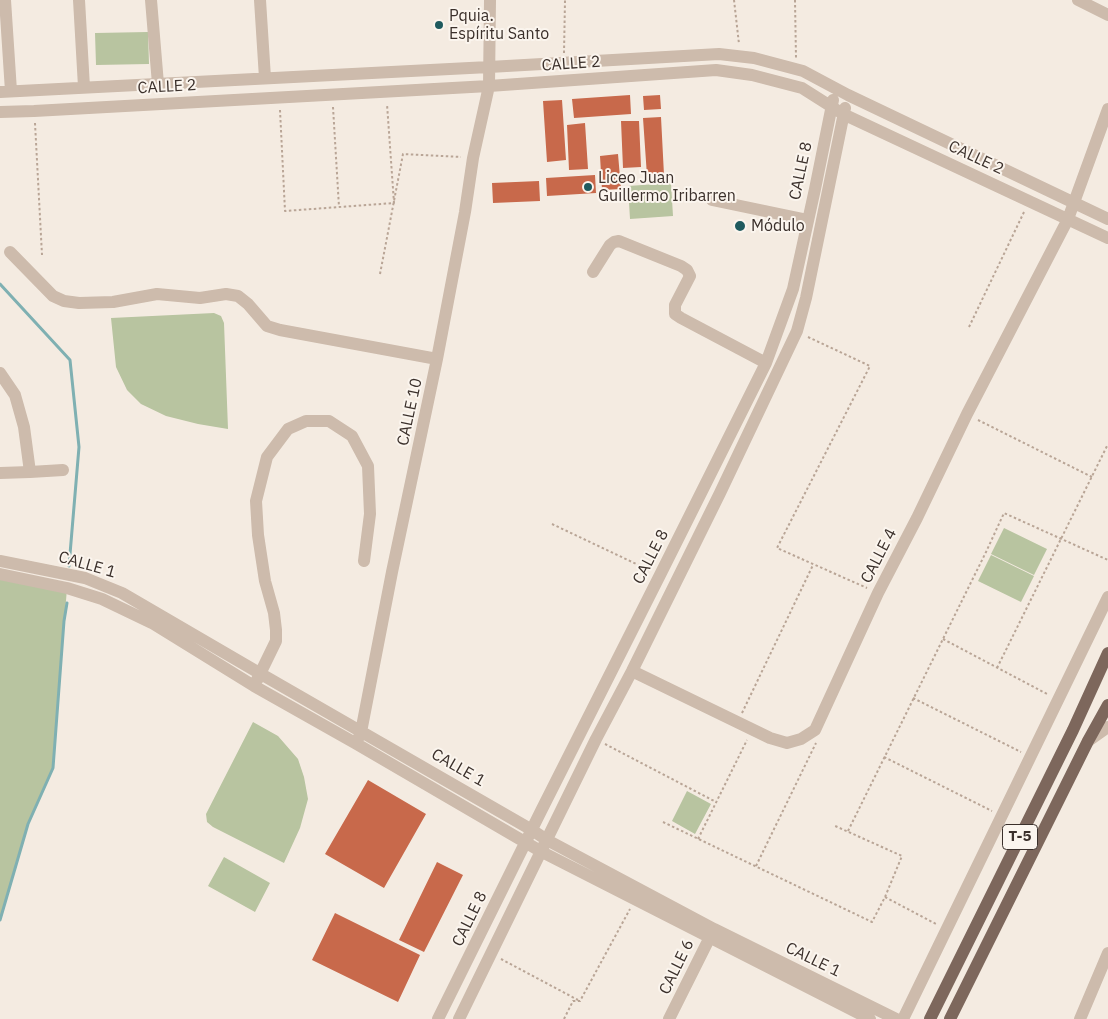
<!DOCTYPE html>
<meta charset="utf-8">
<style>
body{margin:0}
canvas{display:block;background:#f4ebe1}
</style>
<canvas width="1108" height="1019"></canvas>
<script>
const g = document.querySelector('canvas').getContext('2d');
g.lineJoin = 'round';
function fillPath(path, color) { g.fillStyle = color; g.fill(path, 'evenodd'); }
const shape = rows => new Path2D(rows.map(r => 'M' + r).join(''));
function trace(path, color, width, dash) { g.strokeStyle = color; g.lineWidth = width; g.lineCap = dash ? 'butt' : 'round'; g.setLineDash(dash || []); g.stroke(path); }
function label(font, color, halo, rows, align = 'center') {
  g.font = font + ' "IBM Plex Sans",sans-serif'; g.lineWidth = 4; g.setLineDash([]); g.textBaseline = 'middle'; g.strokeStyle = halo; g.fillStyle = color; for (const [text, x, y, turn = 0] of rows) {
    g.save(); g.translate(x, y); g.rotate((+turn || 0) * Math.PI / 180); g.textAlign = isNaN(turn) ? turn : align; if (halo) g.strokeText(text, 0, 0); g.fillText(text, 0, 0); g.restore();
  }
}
const green = shape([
 [148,32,149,64,96,65,95,33],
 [671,183,673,216,630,219,628,186],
 [214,313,221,316,224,323,228,429,198,424,166,416,141,404,127,390,116,367,111,318],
 [1004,528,1047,549,1034,575,991,554],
 [991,555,1034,576,1021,602,978,581],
 [0,574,67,588,53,768,28,824,0,917],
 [253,722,278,736,298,759,304,777,308,799,300,828,284,863,213,827,207,822,206,814],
 [687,791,711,804,695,834,672,821],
 [224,857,270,883,255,912,208,886]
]);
const stream = shape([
 [0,284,70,360,79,447,69,566],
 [0,920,28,824,53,768,64,621,67,603]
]);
const building = shape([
 [630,95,631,114,574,118,572,99],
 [660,95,661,109,644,110,643,96],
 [562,100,566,160,547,162,543,101],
 [661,117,664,175,647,176,643,118],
 [621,121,639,121,641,167,623,168],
 [585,123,588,169,569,170,567,125],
 [618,154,621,189,602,190,600,156],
 [595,175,596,193,547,196,546,178],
 [539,181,540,201,493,203,492,183],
 [368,780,426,814,384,888,325,854],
 [437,862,463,875,424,952,399,940],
 [335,913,420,955,398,1002,312,960]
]);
const path = shape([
 [734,0,739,44],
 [795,0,796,58],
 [564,53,565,0],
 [333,107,339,207],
 [280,110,285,211,394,203,387,104],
 [35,123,42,255],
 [380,274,403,154,461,157],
 [969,327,1024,212],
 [808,337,870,366,777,548,867,588],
 [978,420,1092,477],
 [552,524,649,570],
 [943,639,1049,695],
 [997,668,1108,444],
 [913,698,1021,752],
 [742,713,813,565],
 [605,744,716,802],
 [884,757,992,811],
 [663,822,872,922,885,897,902,856,833,825],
 [848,831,986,552,1004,513,1108,560],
 [698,839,747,740],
 [756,866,816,743],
 [885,897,936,924],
 [501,959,578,1000],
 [564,1019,573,1001,580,1001,630,909]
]);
const minor = shape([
 [5,0,11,91],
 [79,0,84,87],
 [151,0,158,84],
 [260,0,265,78],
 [1078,0,1108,15],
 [0,92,489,67,719,54,754,58,803,71,848,95,1108,219],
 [0,112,34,111,489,86,716,70,752,75,802,88,843,114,1108,238],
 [712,200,808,220],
 [10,252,53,296,64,301,79,303,113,302,157,294,200,298,226,294,238,296,248,304,267,326,280,330,437,359],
 [593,272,610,245,614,242,619,241,681,266,687,270,690,276,675,305,675,314,681,318,766,363],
 [0,373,15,395,24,427,30,472],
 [0,473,30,472,63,470],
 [0,561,85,578,122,593,261,674,532,830,547,840,714,929,896,1019],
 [0,574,67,588,102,599,152,623,254,686,355,743,542,852,870,1019],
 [632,671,770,738,787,743,801,739,815,730,878,593,917,518,967,414,1068,219,1108,109],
 [257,680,276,641,276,630,274,613,265,581,258,535,256,501,267,457,288,429,306,421,329,421,352,436,368,466,370,514,364,561],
 [358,739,361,732,392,572,437,359,465,212,473,158,489,86,490,0],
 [1088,741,1108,727],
 [438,1019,541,811,660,575,766,363,793,289,815,189,833,100],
 [459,1019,596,739,632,671,720,493,797,331,806,298,845,108],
 [669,1019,713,931],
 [903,1019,1108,597],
 [1080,1019,1108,953]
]);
const major = shape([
 [930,1019,1073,730,1108,653],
 [950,1019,1088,741,1108,705]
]);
const markers = [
 [439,25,5,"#1f5a5e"],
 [588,187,5,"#1f5a5e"],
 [740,226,6,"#1f5a5e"]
];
const shields = [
 [1020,837,35]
];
const shieldNames = [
 ["T-5",1020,837]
];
const poiNames = [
 ["Pquia.",449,16],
 ["Espíritu Santo",449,34],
 ["Liceo Juan",598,178],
 ["Guillermo Iribarren",598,196],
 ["Módulo",751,226]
];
const streetNames = [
 ["CALLE 2",571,64,-4],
 ["CALLE 2",167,87,-3],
 ["CALLE 2",976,158,25],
 ["CALLE 8",801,171,-78],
 ["CALLE 10",410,412,-78],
 ["CALLE 4",879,556,-63],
 ["CALLE 8",651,557,-63],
 ["CALLE 1",87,565,16],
 ["CALLE 1",458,768,30],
 ["CALLE 8",470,919,-64],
 ["CALLE 1",813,960,26],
 ["CALLE 6",677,967,-64]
];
fillPath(green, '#b8c4a0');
trace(stream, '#7fb0b2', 3);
fillPath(building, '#c8694b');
trace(path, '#b9a596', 2, [2.5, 2.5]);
trace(minor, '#cdbbac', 12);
trace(major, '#7d675c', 12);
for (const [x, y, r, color] of markers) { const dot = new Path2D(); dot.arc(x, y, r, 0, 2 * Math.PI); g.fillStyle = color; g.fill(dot); trace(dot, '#fbf5ee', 2); }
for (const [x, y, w] of shields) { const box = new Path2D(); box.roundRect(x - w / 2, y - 12.5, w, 25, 4); g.fillStyle = '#fbf5ee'; g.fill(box); trace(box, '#3b302b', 1); }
label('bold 15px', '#3b302b', null, shieldNames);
label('16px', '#3b302b', '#fbf5ee', poiNames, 'left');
label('16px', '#3b302b', '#fbf5ee', streetNames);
</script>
